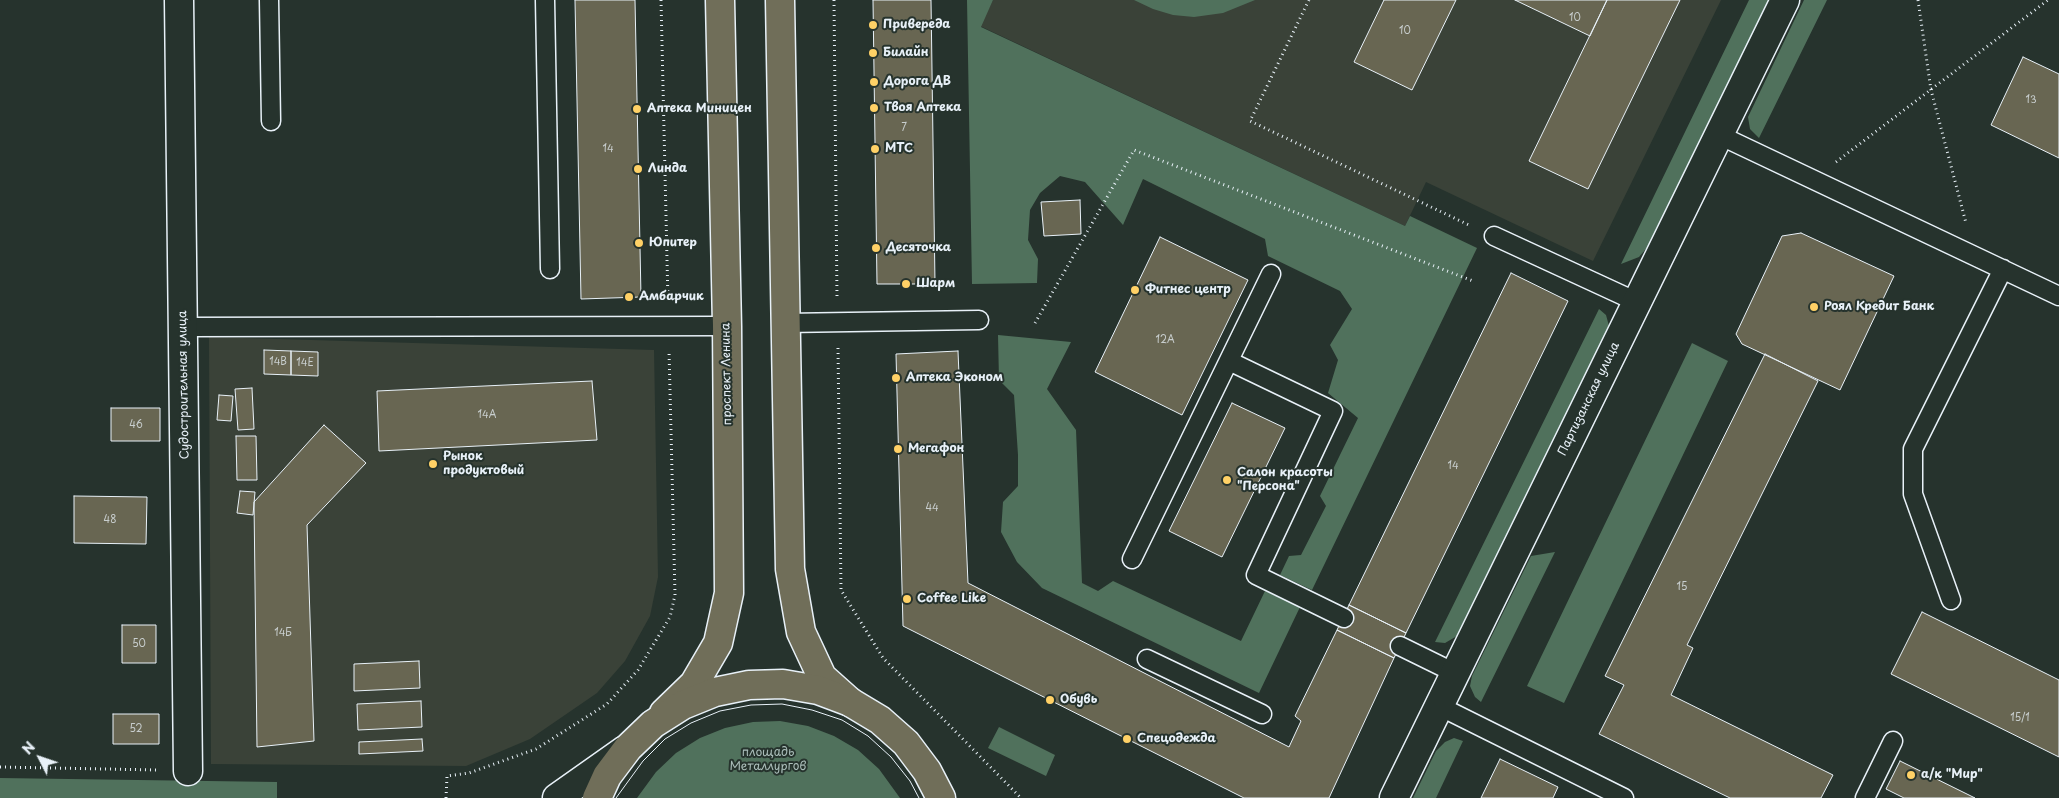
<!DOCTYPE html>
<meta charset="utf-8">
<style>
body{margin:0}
#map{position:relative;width:2059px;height:798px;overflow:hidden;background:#26332d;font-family:"Playpen Sans",sans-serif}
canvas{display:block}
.north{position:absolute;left:15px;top:733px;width:50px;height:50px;-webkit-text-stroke:4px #26332d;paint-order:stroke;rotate:311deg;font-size:14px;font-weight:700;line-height:20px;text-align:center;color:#e8f1f8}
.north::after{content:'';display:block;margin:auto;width:18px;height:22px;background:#e8f1f8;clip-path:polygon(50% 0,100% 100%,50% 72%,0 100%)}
</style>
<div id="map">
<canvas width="2059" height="798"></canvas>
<div class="north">N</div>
</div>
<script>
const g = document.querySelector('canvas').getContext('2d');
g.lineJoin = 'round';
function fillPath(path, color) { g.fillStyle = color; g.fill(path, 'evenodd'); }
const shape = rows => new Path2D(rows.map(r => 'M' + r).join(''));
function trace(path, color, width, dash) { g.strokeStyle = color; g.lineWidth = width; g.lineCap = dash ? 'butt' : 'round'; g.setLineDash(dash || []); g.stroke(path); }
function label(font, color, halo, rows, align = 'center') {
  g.font = font + ' "Playpen Sans",sans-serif'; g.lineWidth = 4; g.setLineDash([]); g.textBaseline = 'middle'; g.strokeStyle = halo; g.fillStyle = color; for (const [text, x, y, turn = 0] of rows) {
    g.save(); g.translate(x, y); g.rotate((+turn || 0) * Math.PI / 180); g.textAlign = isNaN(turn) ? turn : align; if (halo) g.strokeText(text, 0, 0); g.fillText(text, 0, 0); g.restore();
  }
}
const built = shape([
 [993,0,1721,0,1593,261,1426,182,1405,226,980,26],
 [209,337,654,350,658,577,650,616,625,661,597,693,530,739,466,766,211,764]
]);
const green = shape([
 [967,0,993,0,981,27,1405,226,1410,216,1477,248,1312,590,1280,575,1289,556,1301,555,1326,506,1320,496,1358,418,1328,393,1338,360,1330,345,1352,309,1340,291,1268,256,1265,239,1143,179,1123,225,1085,182,1060,176,1040,193,1030,210,1028,240,1038,259,1037,283,972,284],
 [1134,0,1255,0,1223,13,1194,17,1173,15,1153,9],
 [1749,0,1770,0,1650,244,1639,257,1621,264],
 [1804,0,1827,0,1759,138,1750,129,1748,117],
 [1599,309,1606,315,1609,326,1606,338,1465,627,1457,636,1445,643,1435,642],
 [998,335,1071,342,1047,389,1076,430,1082,583,1098,591,1113,581,1241,641,1265,591,1300,607,1259,693,1042,588,1017,562,1001,532,1003,502,1018,486,1018,455,1014,395,999,380],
 [1692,343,1728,361,1564,703,1527,686],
 [1555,552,1481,702,1475,697,1470,686,1472,676,1531,556],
 [780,721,808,726,834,736,858,750,879,769,900,798,637,798,656,772,676,753,700,738,725,728,753,722],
 [999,727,1055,755,1046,776,988,748],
 [1454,738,1463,741,1436,798,1413,798,1436,751,1445,742],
 [0,778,277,782,277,798,0,798]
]);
const building = shape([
 [575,0,635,0,641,297,581,299,575,0],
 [873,0,931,0,935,284,877,284,873,0],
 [1384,0,1456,0,1412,90,1354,62,1384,0],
 [1515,0,1607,0,1590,36,1515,0],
 [1607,0,1680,0,1588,189,1529,161,1607,0],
 [2023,57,2059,74,2059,158,1991,125,2023,57],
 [1080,200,1081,234,1044,236,1041,202,1080,200],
 [1801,233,1894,276,1840,390,1742,344,1736,334,1782,236,1801,233],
 [1160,237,1248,280,1182,415,1095,372,1160,237],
 [1511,273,1568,301,1406,633,1349,605,1511,273],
 [264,350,291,351,291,375,264,374,264,350],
 [291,351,318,352,318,376,291,375,291,351],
 [958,351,968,583,1289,747,1301,721,1295,716,1337,630,1394,658,1329,798,1244,798,903,626,896,354,958,351],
 [1765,354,1818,381,1687,645,1693,648,1671,695,1833,775,1821,798,1730,798,1599,734,1624,685,1605,676,1765,354],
 [592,381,597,440,379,451,377,391,592,381],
 [252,388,254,429,238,430,235,389,252,388],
 [219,395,233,396,231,421,217,420,219,395],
 [1232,403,1285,428,1222,557,1169,531,1232,403],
 [111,408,160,408,160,441,111,441,111,408],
 [324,425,366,463,307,525,314,741,257,747,254,502,324,425],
 [236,436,256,436,257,480,237,480,236,436],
 [240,491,255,492,253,515,237,513,240,491],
 [74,496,147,497,146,544,74,543,74,496],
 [1349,605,1406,633,1394,658,1337,630,1349,605],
 [1922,612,2059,680,2059,757,1891,674,1922,612],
 [122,625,156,625,156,663,122,663,122,625],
 [419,661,420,688,354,691,354,664,419,661],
 [421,701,422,727,358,730,357,704,421,701],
 [113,714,159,714,159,744,113,744,113,714],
 [422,739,423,751,359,754,359,742,422,739],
 [1500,759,1558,787,1553,798,1481,798,1500,759],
 [1900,761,1975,798,1904,798,1886,789,1900,761]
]);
const path = shape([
 [661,0,668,302],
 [834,0,837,297],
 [1309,0,1250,121,1471,226],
 [1918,0,1931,90,1966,223],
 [1836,162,2048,0],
 [1035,323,1134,150,1473,281],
 [838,348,841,590,883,658,1021,798],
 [0,767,157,770],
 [446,798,447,776,469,773,536,749,607,704,638,670,670,617,675,595,669,350]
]);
const lane = shape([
 [269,0,271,121],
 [545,0,550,269],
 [1719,135,2059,296],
 [1494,236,1637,302],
 [785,323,979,320],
 [183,327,727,326],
 [1229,361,1333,411,1256,575,1344,618],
 [1132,559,1271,274],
 [1951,600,1913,494,1913,449,2003,269],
 [1400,646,1455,673],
 [1147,659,1262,714],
 [1439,706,1624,798],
 [1865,798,1893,741]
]);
const street = shape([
 [179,0,188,771],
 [1394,798,1785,0]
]);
const secondary = shape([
 [557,798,625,750]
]);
const primary = shape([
 [780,0,790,569,801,632,822,677,850,702],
 [664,713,694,684,718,643,729,593,727,326,720,0]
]);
const highway = shape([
 [597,798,607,776,628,748,653,724,683,705,715,692,749,685,783,684,818,690,850,702,880,720,906,743,927,771,941,798]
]);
const tram = shape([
 [616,798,643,761,665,739,691,723,720,711,751,705,782,704,812,710,842,720,868,736,891,757,910,781,919,798]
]);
const markers = [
 [873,25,5,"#ffd166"],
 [873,53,5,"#ffd166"],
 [874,82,5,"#ffd166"],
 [874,108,5,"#ffd166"],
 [637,109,5,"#ffd166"],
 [875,149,5,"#ffd166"],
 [638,169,5,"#ffd166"],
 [639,243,5,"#ffd166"],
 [876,248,5,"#ffd166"],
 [906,284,5,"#ffd166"],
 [1135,290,5,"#ffd166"],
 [629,297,5,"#ffd166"],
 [1814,307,5,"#ffd166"],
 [896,378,5,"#ffd166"],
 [898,449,5,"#ffd166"],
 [433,464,5,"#ffd166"],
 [1227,480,5,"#ffd166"],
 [907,599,5,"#ffd166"],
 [1050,700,5,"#ffd166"],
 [1127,739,5,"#ffd166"],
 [1911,775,5,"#ffd166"]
];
const numberNames = [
 ["10",1575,18],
 ["10",1405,31],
 ["13",2031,100],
 ["7",904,128],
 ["14",608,149],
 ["12А",1165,340],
 ["14В",278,362],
 ["14Е",305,363],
 ["14А",487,415],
 ["46",136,425],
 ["14",1453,466],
 ["44",932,508],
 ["48",110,520],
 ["15",1682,587],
 ["14Б",283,633],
 ["50",139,644],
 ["15/1",2020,718],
 ["52",136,729]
];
const poiNames = [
 ["Привереда",883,25],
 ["Билайн",883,53],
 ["Дорога ДВ",884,82],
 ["Твоя Аптека",884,108],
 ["Аптека Миницен",647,109],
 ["МТС",885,149],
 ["Линда",648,169],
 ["Юпитер",649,243],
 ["Десяточка",886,248],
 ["Шарм",916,284],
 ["Фитнес центр",1145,290],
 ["Амбарчик",639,297],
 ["Роял Кредит Банк",1824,307],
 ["Аптека Эконом",906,378],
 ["Мегафон",908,449],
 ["Рынок",443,457],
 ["продуктовый",443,471],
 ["Салон красоты",1237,473],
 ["\"Персона\"",1237,487],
 ["Coffee Like",917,599],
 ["Обувь",1060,700],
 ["Спецодежда",1137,739],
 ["а/к \"Мир\"",1921,775]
];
const streetNames = [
 ["проспект Ленина",727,374,-91],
 ["Судостроительная улица",184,385,-91],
 ["Партизанская улица",1589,399,-64]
];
const parkNames = [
 ["площадь",768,753],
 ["Металлургов",768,767]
];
fillPath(built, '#3a4238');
fillPath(green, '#50715c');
fillPath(building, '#686652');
trace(building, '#e8f1f8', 1);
trace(lane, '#e8f1f8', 21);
trace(street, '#e8f1f8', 31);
trace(secondary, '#e8f1f8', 31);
trace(primary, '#e8f1f8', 31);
trace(highway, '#e8f1f8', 31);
trace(path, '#e8f1f8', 3, [1, 4]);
trace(lane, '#26332d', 18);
trace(street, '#26332d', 28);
trace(secondary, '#26332d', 28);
trace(primary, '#706e59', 28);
trace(highway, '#706e59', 28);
trace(tram, '#e8f1f8', 1);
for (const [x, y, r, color] of markers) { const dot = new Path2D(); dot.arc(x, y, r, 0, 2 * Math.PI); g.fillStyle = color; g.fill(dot); trace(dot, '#26332d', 2); }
label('10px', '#c8cece', null, numberNames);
label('bold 12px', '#e8f1f8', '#26332d', poiNames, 'left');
label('12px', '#e8f1f8', '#26332d', streetNames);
label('12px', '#abbeba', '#26332d', parkNames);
</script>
